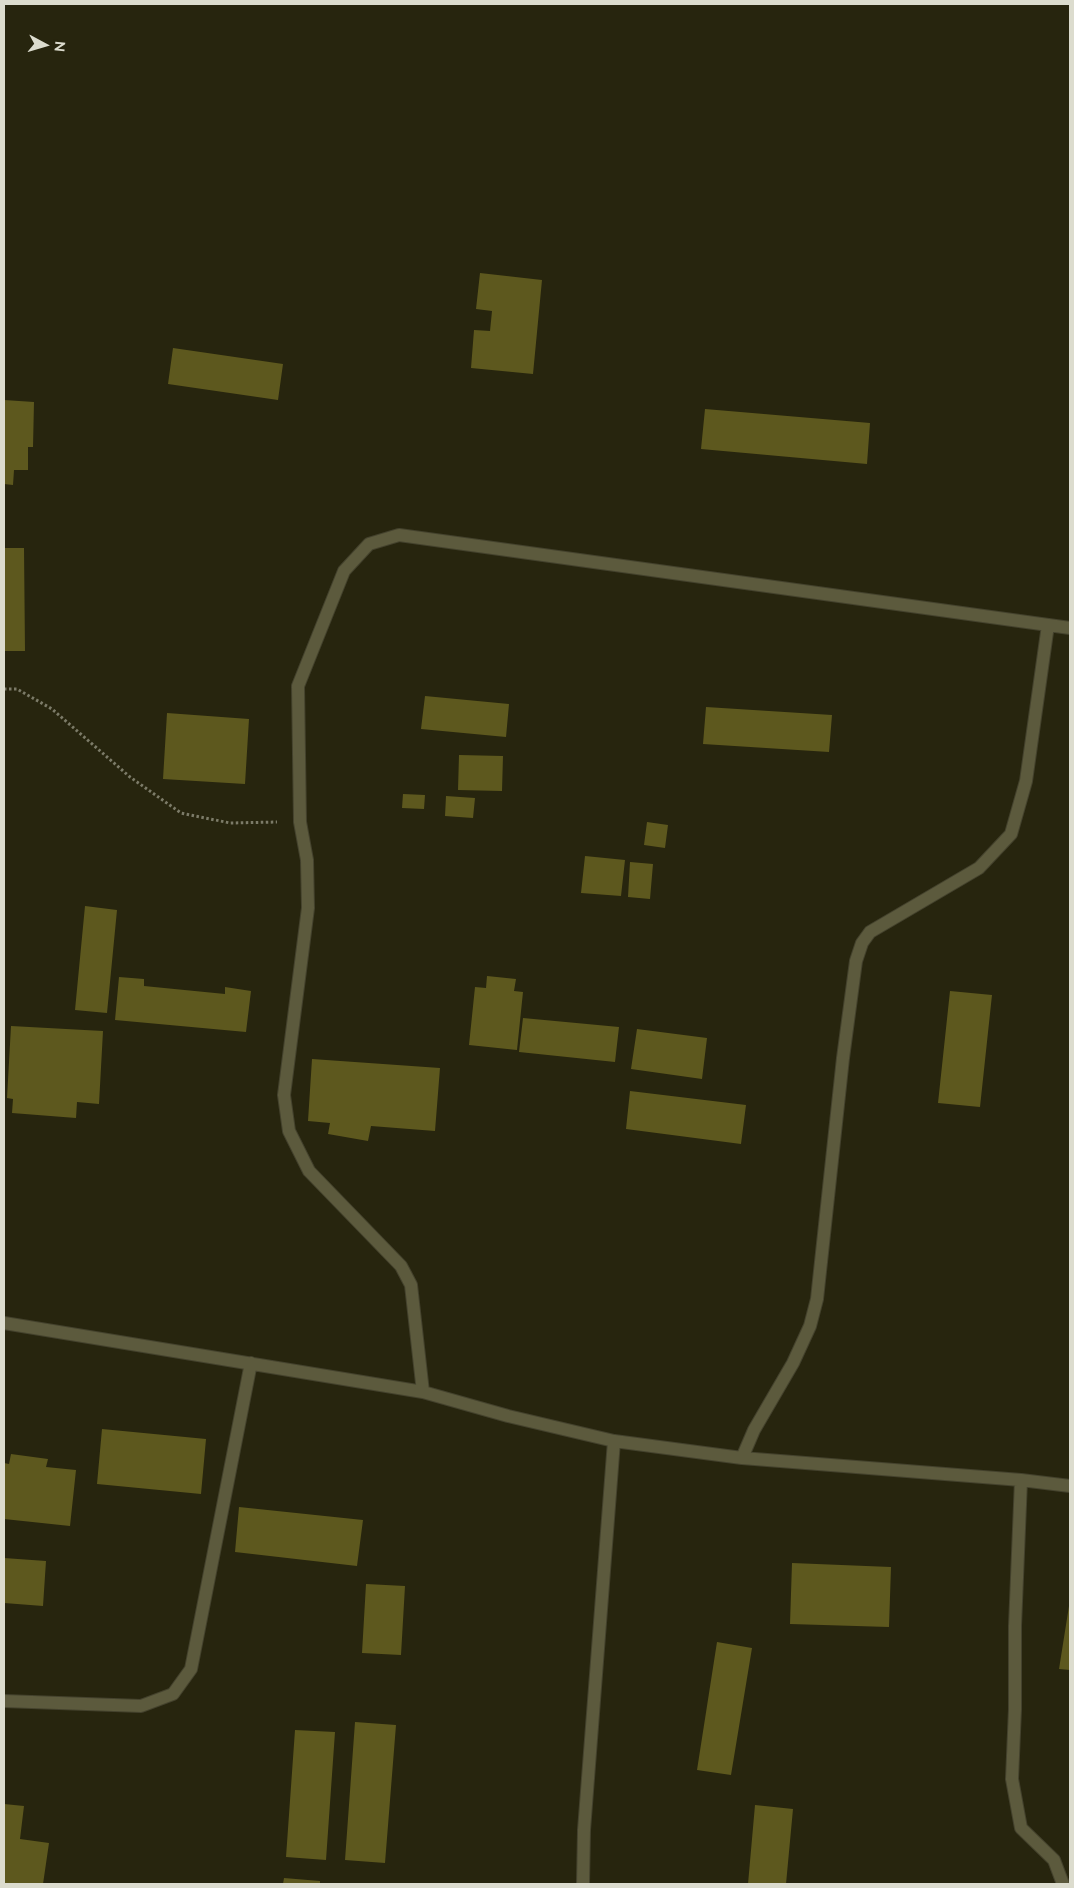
<!DOCTYPE html>
<style>
body{margin:0}
#map{position:relative;width:1074px;height:1888px;overflow:hidden;background:#27250e;font-family:Raleway,sans-serif}
canvas{display:block}
.frame{position:absolute;inset:0;border:5px solid #dcdcce;pointer-events:none}
.north{position:absolute;left:20px;top:20px;width:50px;height:50px;-webkit-text-stroke:4px #27250e;paint-order:stroke;rotate:96deg;font-size:14px;font-weight:700;line-height:20px;text-align:center;color:#dcdcce}
.north::after{content:'';display:block;margin:auto;width:18px;height:22px;background:#dcdcce;clip-path:polygon(50% 0,100% 100%,50% 72%,0 100%)}
</style>
<div id="map">
<canvas width="1074" height="1888"></canvas>
<div class="frame"></div>
<div class="north">N</div>
</div>
<script>
const g = document.querySelector('canvas').getContext('2d');
g.lineJoin = 'round';
function fillPath(path, color) { g.fillStyle = color; g.fill(path, 'evenodd'); }
const shape = rows => new Path2D(rows.map(r => 'M' + r).join(''));
function trace(path, color, width, dash) { g.strokeStyle = color; g.lineWidth = width; g.lineCap = dash ? 'butt' : 'round'; g.setLineDash(dash || []); g.stroke(path); }
const building = shape([
 [480,273,542,280,533,374,471,368,474,330,490,331,492,311,476,309],
 [173,348,283,364,278,400,168,384],
 [4,400,34,402,33,447,28,447,28,470,14,470,13,485,4,484],
 [705,409,870,423,867,464,701,449],
 [4,548,24,548,25,651,4,651],
 [425,696,509,704,506,737,421,729],
 [706,707,832,715,829,752,703,744],
 [167,713,249,719,245,784,163,779],
 [459,755,503,756,502,791,458,790],
 [403,794,425,795,424,809,402,808],
 [446,796,475,798,473,818,445,816],
 [647,822,668,825,665,848,644,845],
 [585,856,625,860,621,896,581,893],
 [630,862,653,864,650,899,628,897],
 [85,906,117,910,107,1013,75,1010],
 [487,976,516,979,514,991,523,992,517,1050,469,1045,475,987,486,988],
 [119,977,144,979,144,986,225,994,225,987,251,991,246,1032,115,1020],
 [950,991,992,995,980,1107,938,1103],
 [523,1018,619,1027,615,1062,519,1052],
 [11,1026,103,1031,99,1104,77,1102,76,1118,12,1113,13,1099,7,1098],
 [637,1029,707,1038,702,1079,631,1069],
 [312,1059,440,1068,435,1131,371,1126,368,1141,328,1134,330,1123,308,1121],
 [630,1091,746,1105,741,1144,626,1129],
 [102,1429,206,1439,201,1494,97,1484],
 [11,1454,48,1459,46,1467,76,1470,70,1526,4,1519,4,1463,9,1464],
 [239,1507,363,1520,357,1566,235,1552],
 [4,1558,46,1561,43,1606,4,1603],
 [792,1563,891,1567,889,1627,790,1624],
 [366,1584,405,1586,401,1655,362,1653],
 [1069,1606,1070,1607,1070,1670,1059,1669],
 [717,1642,752,1648,731,1775,697,1770],
 [355,1722,396,1725,385,1863,345,1860],
 [295,1730,335,1732,326,1860,286,1857],
 [4,1804,24,1806,20,1839,49,1843,43,1884,4,1884],
 [755,1805,793,1809,786,1884,748,1884],
 [284,1878,320,1881,320,1884,283,1884]
]);
const path = shape([
 [4,689,17,689,52,709,130,777,181,813,230,823,277,822]
]);
const minor = shape([
 [4,1323,423,1392,508,1416,614,1441,742,1458,1021,1480,1070,1486],
 [423,1392,411,1285,401,1266,309,1171,289,1131,284,1095,308,908,307,860,300,822,298,686,344,571,369,544,399,535,1070,628],
 [742,1458,754,1430,793,1363,810,1326,817,1299,843,1058,856,961,862,943,870,932,979,868,1011,834,1026,781,1048,625],
 [1021,1480,1015,1626,1015,1709,1012,1779,1021,1828,1054,1860,1063,1884],
 [4,1701,141,1706,173,1694,191,1669,251,1363],
 [583,1884,584,1830,614,1441]
]);
fillPath(building, '#5d581e');
trace(minor, '#44422d', 14);
trace(path, '#7c7b68', 3, [2.5, 2.5]);
trace(minor, '#5c5a3d', 12);
</script>
